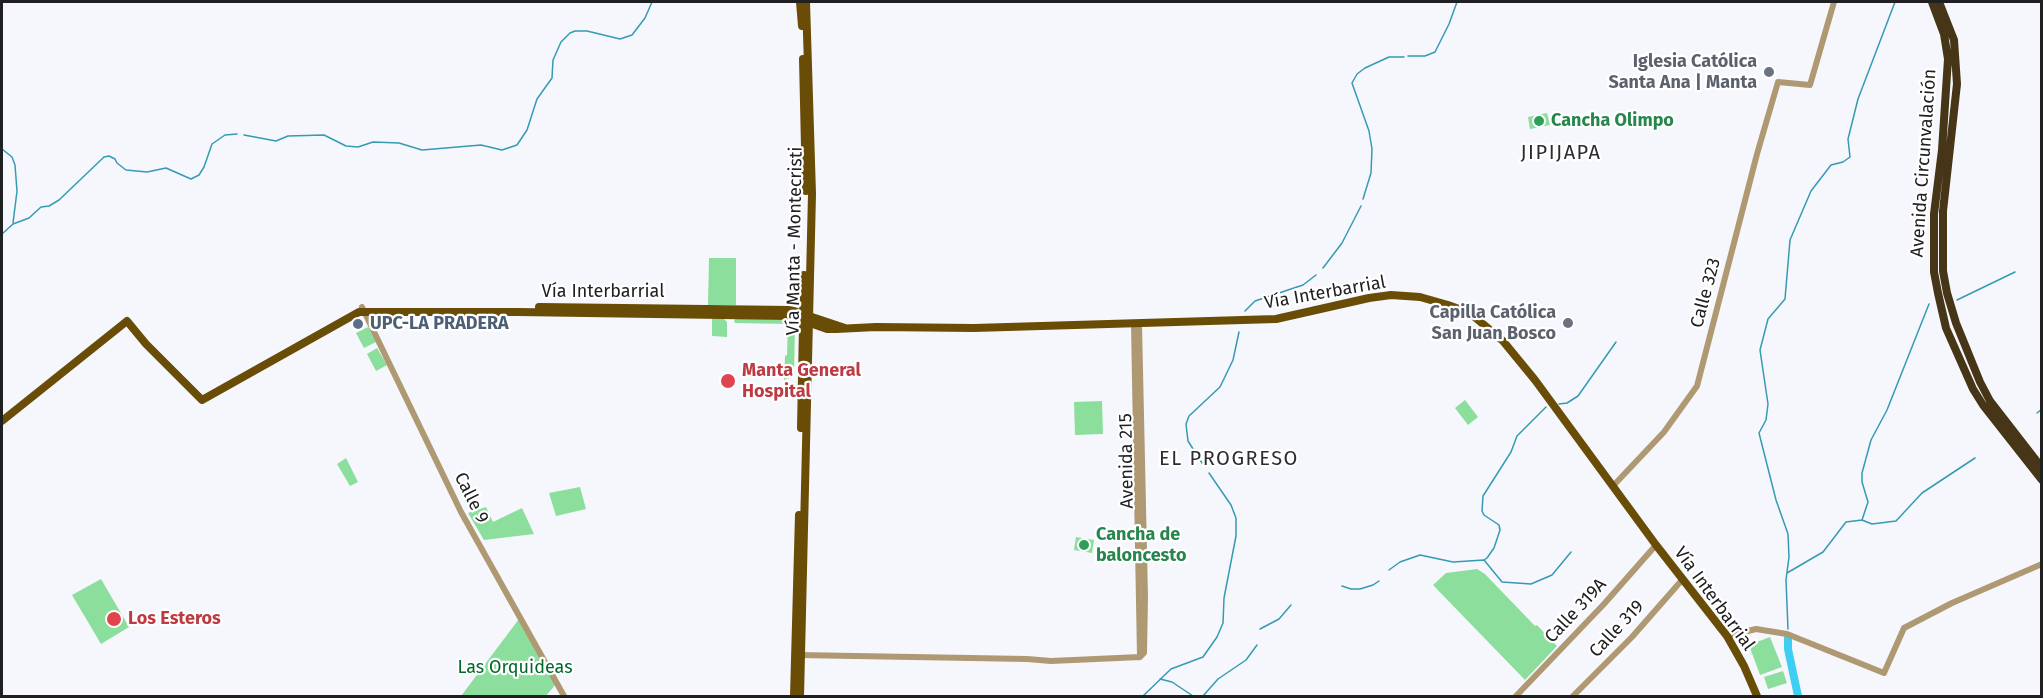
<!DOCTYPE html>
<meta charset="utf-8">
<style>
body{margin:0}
#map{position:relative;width:2043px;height:698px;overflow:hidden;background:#f6f7fc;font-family:"Fira Sans",sans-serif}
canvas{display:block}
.frame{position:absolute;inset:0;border:3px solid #202022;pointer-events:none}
</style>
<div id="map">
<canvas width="2043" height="698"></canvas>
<div class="frame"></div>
</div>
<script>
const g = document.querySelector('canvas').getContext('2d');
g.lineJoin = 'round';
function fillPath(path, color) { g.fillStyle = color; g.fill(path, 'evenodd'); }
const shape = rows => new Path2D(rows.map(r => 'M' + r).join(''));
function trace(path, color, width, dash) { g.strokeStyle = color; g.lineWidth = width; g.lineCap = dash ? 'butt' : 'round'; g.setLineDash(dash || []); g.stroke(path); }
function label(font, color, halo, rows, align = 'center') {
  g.font = font + ' "Fira Sans",sans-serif'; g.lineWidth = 4.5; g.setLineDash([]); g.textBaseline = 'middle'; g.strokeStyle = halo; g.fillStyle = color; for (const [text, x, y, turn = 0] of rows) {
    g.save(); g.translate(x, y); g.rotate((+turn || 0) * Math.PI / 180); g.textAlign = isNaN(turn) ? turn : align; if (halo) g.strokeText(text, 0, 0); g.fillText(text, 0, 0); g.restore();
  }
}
const green = shape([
 [1547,113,1550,125,1530,129,1528,117],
 [709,258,736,258,736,305,708,305],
 [712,317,723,318,727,322,727,337,712,336],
 [737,318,780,319,795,322,794,376,784,380,785,356,787,355,788,324,735,323,734,320],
 [368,327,376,342,364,348,356,333],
 [377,348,387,365,376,371,367,354],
 [1465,400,1478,417,1468,425,1455,408],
 [1102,401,1103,434,1075,435,1074,402],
 [346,458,358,482,350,486,337,464],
 [580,487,586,509,556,516,549,493],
 [486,507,493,522,522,508,534,534,484,540,468,513],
 [1076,537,1094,540,1092,553,1074,550],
 [1477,569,1485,574,1535,626,1537,625,1557,646,1525,680,1433,585,1446,573],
 [101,579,129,627,101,644,72,595],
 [519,619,555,685,546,696,461,696],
 [1770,637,1782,667,1760,675,1749,645],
 [1783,671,1787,683,1768,689,1764,677]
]);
const stream = shape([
 [1408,56,1425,56,1435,52,1449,24,1457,2],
 [244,135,276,141,288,136,324,135,346,146,358,147,373,142,399,143,422,150,481,145,502,150,517,145,527,130,537,99,552,78,553,60,561,42,570,33,575,31,587,31,620,39,632,35,645,18,652,2],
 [2,149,12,157,15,165,17,191,13,223],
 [1363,199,1371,173,1372,149,1369,131,1352,83,1357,74,1365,68,1389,57,1404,57],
 [2,234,13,224,29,218,41,207,49,206,59,200,104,157,109,156,115,159,117,163,126,170,147,172,166,168,191,179,199,175,204,167,212,144,225,135,237,134],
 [2,238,2,240],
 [1323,268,1342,243,1361,206],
 [1957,300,2015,272],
 [1245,311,1255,301,1303,285,1316,275],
 [1559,404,1567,403,1578,396,1616,342],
 [2037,413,2042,409],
 [1202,463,1188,441,1186,424,1189,416,1220,387,1233,360,1239,332],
 [1862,520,1868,502,1862,482,1862,473,1871,440,1887,410,1929,304],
 [1484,560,1502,582,1531,584,1552,575,1571,552],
 [1389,570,1400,562,1420,555,1453,562,1484,560,1487,558,1494,548,1500,530,1499,525,1484,515,1482,511,1483,496,1511,452,1517,436,1546,407],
 [1787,573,1823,552,1846,522,1862,520,1872,524,1896,521,1922,493,1975,458],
 [1342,586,1351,589,1360,589,1373,585,1379,581],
 [1260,629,1279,619,1291,605],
 [1788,629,1786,580,1789,557,1788,534,1776,500,1759,433,1766,420,1768,404,1760,350,1768,319,1785,299,1790,240,1811,191,1831,165,1843,162,1850,157,1848,139,1858,99,1895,2],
 [1160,679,1172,682,1193,696],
 [1143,696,1171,669,1203,657,1217,637,1223,623,1224,598,1236,536,1236,518,1231,505,1209,473],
 [1203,696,1218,679,1246,660,1257,645]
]);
const river = shape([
 [1788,638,1788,649,1798,696]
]);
const minor = shape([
 [362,307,461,512,564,696],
 [1134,324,1140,657],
 [1139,324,1145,597,1144,653,1140,657],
 [1613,486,1664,432,1697,386,1757,154,1778,82,1810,85,1834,2],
 [1727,636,1756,629,1787,634,1884,673,1904,628,1952,603,2042,564],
 [798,655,1027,659,1051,661,1140,657],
 [1516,696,1604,604,1656,545],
 [1573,696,1632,637,1682,580]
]);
const major = shape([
 [800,2,802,26],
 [803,59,806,191],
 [539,307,791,310,845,328],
 [2,421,127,321,146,344,202,400,359,312,518,312,790,316,827,329,836,329,876,327,974,328,1276,319,1369,298,1391,295,1420,297,1448,305,1470,313,1503,341,1535,380,1656,545,1727,636,1744,666,1757,696],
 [801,428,804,275],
 [794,696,799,515],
 [800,696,812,194,806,2]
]);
const highway = shape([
 [1932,2,1944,34,1948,59,1942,150,1934,214,1934,272,1938,293,1946,328,1973,389,1983,405,2042,480],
 [1939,2,1954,40,1957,84,1943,211,1943,271,1947,293,1956,323,1980,382,1990,401,2042,468]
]);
const markers = [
 [1769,72,6,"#6b7280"],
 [1539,121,6,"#2e9e5b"],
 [1568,323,6,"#6b7280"],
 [358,324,6,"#5c6f8a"],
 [728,381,8,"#e0444e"],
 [1084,545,6,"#2e9e5b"],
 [114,619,8,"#e0444e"]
];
const worshipNames = [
 ["Iglesia Católica",1757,62],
 ["Santa Ana | Manta",1757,83],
 ["Capilla Católica",1556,313],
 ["San Juan Bosco",1556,334]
];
const leisureNames = [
 ["Cancha Olimpo",1551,121],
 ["Cancha de",1096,535],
 ["baloncesto",1096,556]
];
const streetNames = [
 ["Avenida Circunvalación",1924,163,-86],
 ["Vía Manta - Montecristi",795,241,-89],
 ["Vía Interbarrial",603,292],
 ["Vía Interbarrial",1325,293,-10],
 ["Calle 323",1706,293,-75],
 ["Avenida 215",1127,461,-91],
 ["Calle 9",471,498,63],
 ["Vía Interbarrial",1714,599,54],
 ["Calle 319A",1576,611,-47],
 ["Calle 319",1617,629,-47]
];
const serviceNames = [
 ["UPC-LA PRADERA",370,324]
];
const healthNames = [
 ["Manta General",742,371],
 ["Hospital",742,392],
 ["Los Esteros",128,619]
];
const parkNames = [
 ["Las Orquideas",515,668]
];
const neighbourhoodNames = [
 ["JIPIJAPA",1561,153],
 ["EL PROGRESO",1229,459]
];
fillPath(green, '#8cde9c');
trace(stream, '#359ab4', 1.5);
trace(river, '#3ecef3', 8);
trace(minor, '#ae9973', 6);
trace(major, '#694c06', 8);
trace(highway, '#463617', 8);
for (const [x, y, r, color] of markers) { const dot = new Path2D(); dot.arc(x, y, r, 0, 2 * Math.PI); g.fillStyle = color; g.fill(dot); trace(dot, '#fff', 2); }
label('bold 18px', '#5b616d', '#fff', worshipNames, 'right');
label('bold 18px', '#27864d', '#fff', leisureNames, 'left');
label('18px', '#202022', '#fff', streetNames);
label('bold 18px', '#4e5e75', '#fff', serviceNames, 'left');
label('bold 18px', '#be3a42', '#fff', healthNames, 'left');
label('18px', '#00682b', '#fff', parkNames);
g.letterSpacing = '1.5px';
label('20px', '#2d2d31', '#fff', neighbourhoodNames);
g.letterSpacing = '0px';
</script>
